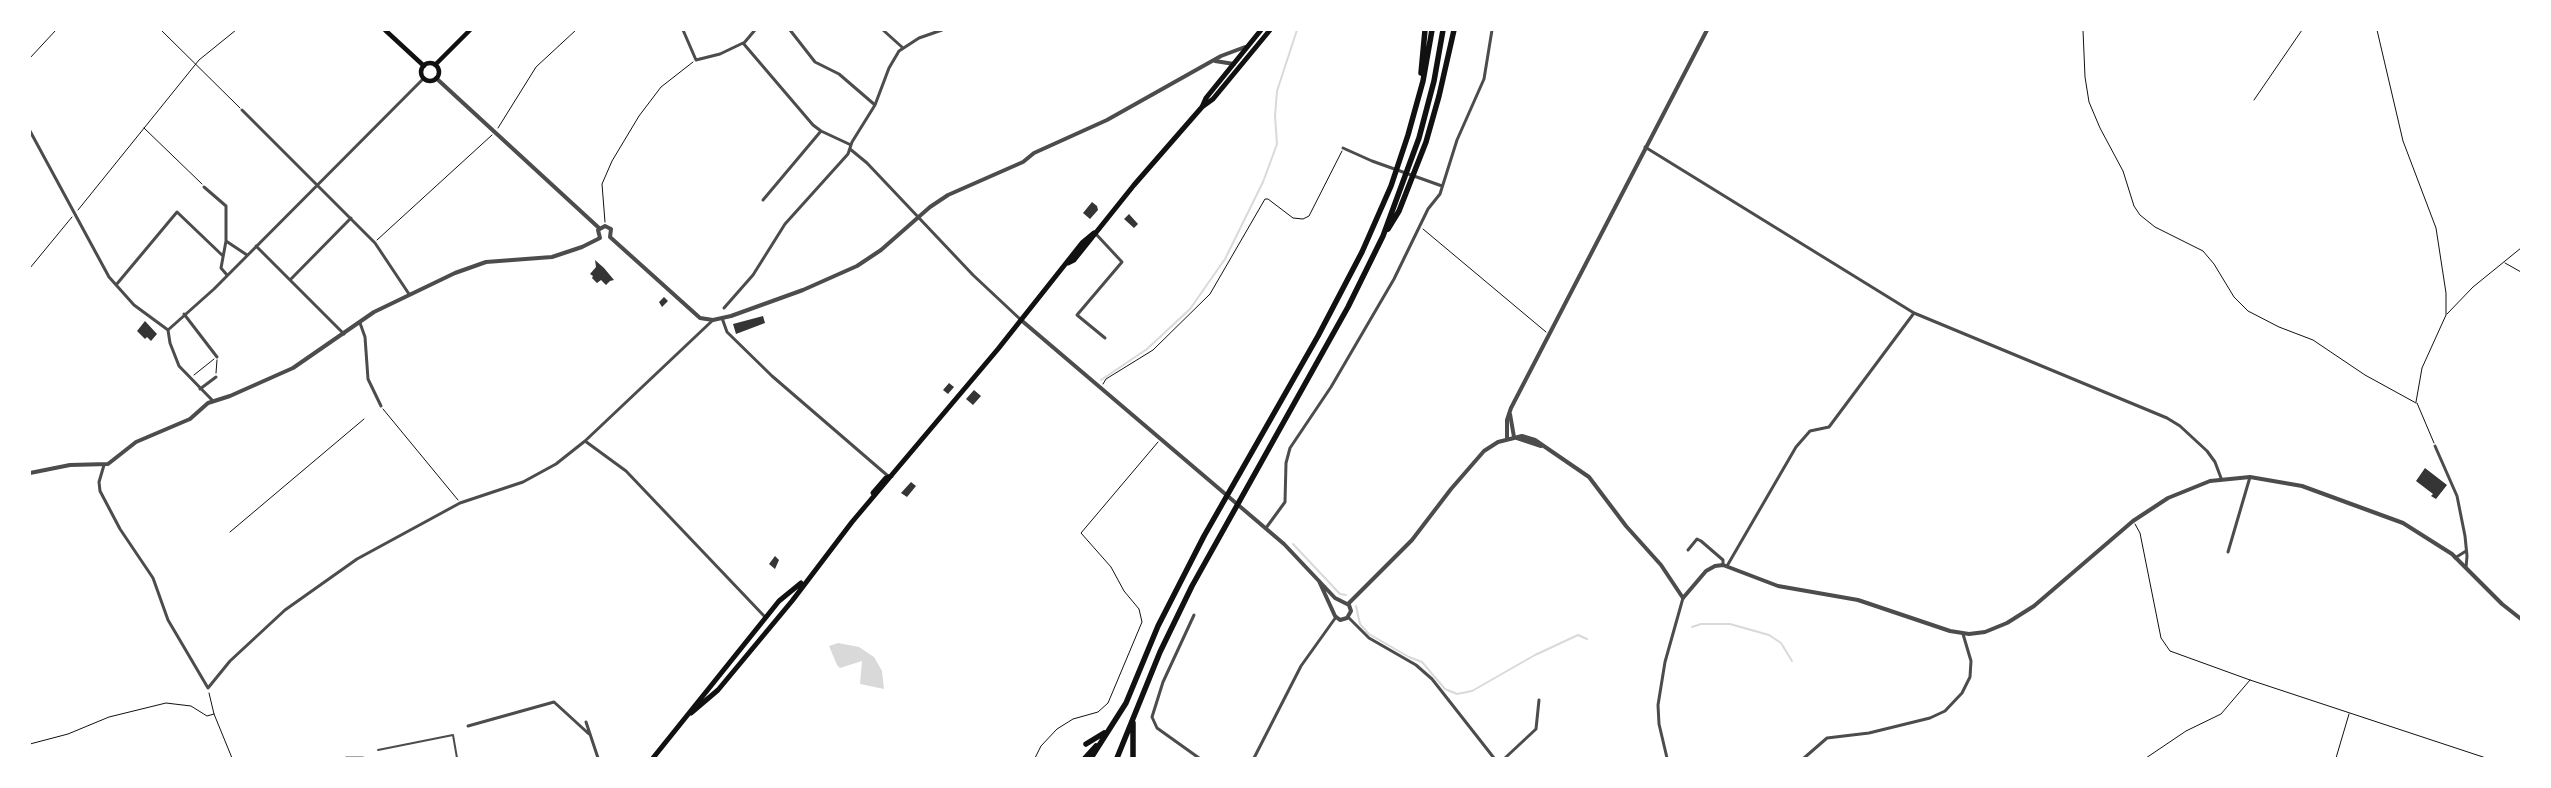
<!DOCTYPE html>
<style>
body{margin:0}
#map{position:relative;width:2551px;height:788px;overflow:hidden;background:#fff;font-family:Figtree,sans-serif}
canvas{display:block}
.frame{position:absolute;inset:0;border:31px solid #fff;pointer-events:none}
</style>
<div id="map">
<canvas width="2551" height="788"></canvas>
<div class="frame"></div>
</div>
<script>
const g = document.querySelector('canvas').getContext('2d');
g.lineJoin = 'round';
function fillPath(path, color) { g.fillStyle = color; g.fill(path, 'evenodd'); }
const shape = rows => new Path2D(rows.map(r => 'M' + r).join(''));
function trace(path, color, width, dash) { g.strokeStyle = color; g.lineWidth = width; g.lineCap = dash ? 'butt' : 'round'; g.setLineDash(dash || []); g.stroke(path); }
const water = shape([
 [838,643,859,647,874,657,882,671,884,689,860,684,862,661,840,668,837,665,829,646]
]);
const stream = shape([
 [1101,380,1147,349,1190,309,1225,259,1263,182,1277,144,1275,116,1277,91,1297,30],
 [1293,544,1340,594,1346,595],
 [1356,606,1360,624,1369,634,1409,657,1422,662,1445,689,1457,694,1472,691,1535,655,1578,635,1587,639],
 [1692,627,1701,624,1730,624,1769,635,1781,643,1792,661]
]);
const building = shape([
 [1092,202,1097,206,1098,210,1090,219,1083,213],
 [1129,214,1138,224,1134,228,1124,219],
 [595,260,604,268,614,280,610,281,606,285,601,280,597,283,592,278,593,276,590,274,596,267],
 [664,297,668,301,662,307,659,302],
 [763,316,765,323,736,334,733,324],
 [145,321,157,334,151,341,147,337,145,339,137,331],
 [949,383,954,387,948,394,943,390],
 [974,390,981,396,973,405,966,399],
 [2425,468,2447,485,2436,499,2431,496,2433,494,2416,481],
 [911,482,916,486,907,497,901,493],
 [775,556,779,560,775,569,769,564]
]);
const path = shape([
 [161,30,240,108],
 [2083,30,2085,77,2089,102,2100,128,2123,171,2134,206,2140,215,2155,227,2203,251,2214,264,2234,297,2248,311,2279,327,2313,340,2365,375,2416,403],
 [2377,30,2403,141,2436,228,2446,293,2446,315,2422,368,2416,402],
 [30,58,56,30],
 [2254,100,2302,30],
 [144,128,202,184],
 [498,128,536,67,576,30],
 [78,210,199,60,236,30],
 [605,222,602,184,612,161,639,116,661,87,693,62],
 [1423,229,1546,332],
 [377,240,492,135],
 [2505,263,2521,272],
 [30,268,72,217],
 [2447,314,2473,287,2521,248],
 [216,373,217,360],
 [194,375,214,359],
 [1103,384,1106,379,1153,350,1210,294,1265,199,1268,199,1293,218,1303,219,1309,216,1342,151],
 [2417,403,2434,443],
 [383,409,458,500],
 [2135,524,2140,533,2161,638,2170,651,2250,680,2486,758],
 [230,532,364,419],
 [209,693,214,714,232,758],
 [30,744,68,734,109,717,166,703,191,706,207,716,214,714],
 [1035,758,1041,746,1057,729,1073,719,1098,712,1108,703,1142,622,1139,609,1124,591,1111,567,1081,533,1158,442],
 [2146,758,2186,731,2221,714,2250,680],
 [2336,758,2349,714]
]);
const service = shape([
 [378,750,453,735,457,758]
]);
const minor = shape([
 [683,30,696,60,720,54,743,43,813,125,821,131,851,145],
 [790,30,815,62,839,74,875,105],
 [883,30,903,48],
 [744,43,755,30],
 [242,110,375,243,409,294],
 [30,131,109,277,134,305,168,330],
 [1645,147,1914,313,2167,418,2180,426,2207,451,2215,462,2221,478],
 [1343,148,1372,161,1442,186],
 [850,149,867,163,973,275,1021,320],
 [204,187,226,206,226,241,221,268,227,275],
 [763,200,821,131],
 [1095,233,1122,262,1077,315,1105,338],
 [226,241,247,255],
 [256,246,344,334],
 [290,280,351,218],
 [116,285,177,212,223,256],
 [724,308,753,275,785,224,848,154,852,142,875,105,889,68,899,51,919,38,942,30],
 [184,314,217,357],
 [722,318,727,332,772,376,888,476],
 [360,323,365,337,368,379,381,406],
 [168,330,214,289,424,78],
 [168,330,170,343,179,366,213,401],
 [200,389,216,377],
 [585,441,626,471,766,618],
 [2435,446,2457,496,2465,536,2467,556,2466,568],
 [104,465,99,482,100,491,120,529,153,578,168,620,208,688,230,661,285,610,357,559,460,503,523,482,556,464,585,441,713,320],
 [1266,528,1285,502,1286,463,1290,448,1331,387,1394,279,1428,209,1440,194,1457,140,1484,79,1492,30],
 [1688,550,1697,539,1701,541,1723,560,1723,565],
 [2228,552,2250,477],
 [2455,558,2466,551],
 [1727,566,1796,447,1810,431,1829,427,1914,313],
 [1194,615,1163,682,1152,717,1157,728,1199,758],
 [1348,617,1369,638,1416,665,1432,679,1494,758],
 [586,722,598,758],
 [468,726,554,702,589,734],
 [346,758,363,758],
 [1254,758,1301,666,1336,617],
 [1505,758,1536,729,1539,700],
 [1667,758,1659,724,1658,705,1665,662,1683,598],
 [1804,758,1827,738,1869,733,1930,718,1945,711,1962,693,1970,677,1971,661,1963,634]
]);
const tertiary = shape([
 [1215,61,1234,64],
 [436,78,599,228],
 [610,237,700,318,713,320,731,316,803,290,857,266,881,250,930,207,948,195,1023,162,1034,153,1107,120,1221,56,1245,47],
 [600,238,598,230,605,226,611,229,610,237],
 [1021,320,1284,544,1335,598,1349,605,1351,611,1347,618,1340,620,1335,616,1319,581],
 [1510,414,1514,437],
 [1514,437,1541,446],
 [1507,439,1507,420,1511,408,1707,30],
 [30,473,70,465,108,464,136,442,190,419,208,403,230,396,293,368,374,312,455,273,486,262,552,257,582,247,600,238],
 [1348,604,1412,540,1451,489,1484,451,1498,442,1522,436,1535,440,1589,477,1626,526,1661,565,1683,598,1706,571,1715,566,1723,565,1778,586,1858,600,1950,631,1969,634,1985,632,2007,623,2034,606,2133,521,2168,498,2210,481,2250,477,2302,486,2403,523,2452,554,2502,604,2521,619]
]);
const secondary = shape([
 [385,30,424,66],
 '421 72a9 9 0 1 1 18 0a9 9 0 1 1-18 0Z',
 [435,65,470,30]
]);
const primary = shape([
 [1202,107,1213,99,1270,30],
 [1068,263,1074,260,1134,185,1202,107,1206,98,1261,30],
 [873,493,886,478,891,476],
 [691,713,718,690,792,601,852,522,998,349,1082,243,1094,233],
 [653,758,779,601,801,583]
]);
const motorway = shape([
 [1421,73,1425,30],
 [1388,229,1399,211,1426,142,1439,96,1454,30],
 [1133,723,1133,758],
 [1086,744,1104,733],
 [1085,758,1096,746],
 [1091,758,1126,703,1158,626,1204,536,1318,336,1362,252,1391,186,1408,135,1423,81,1432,30],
 [1117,758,1160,652,1192,586,1348,307,1383,236,1419,138,1434,81,1443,30]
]);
fillPath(water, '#d9d9d9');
trace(stream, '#d9d9d9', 2);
fillPath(building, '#353535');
trace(path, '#111', 1);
trace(service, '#4c4c4c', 2);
trace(minor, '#4c4c4c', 3);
trace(tertiary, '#4c4c4c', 4);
trace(secondary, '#111', 4.5);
trace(primary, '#111', 5);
trace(motorway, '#111', 5.5);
</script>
